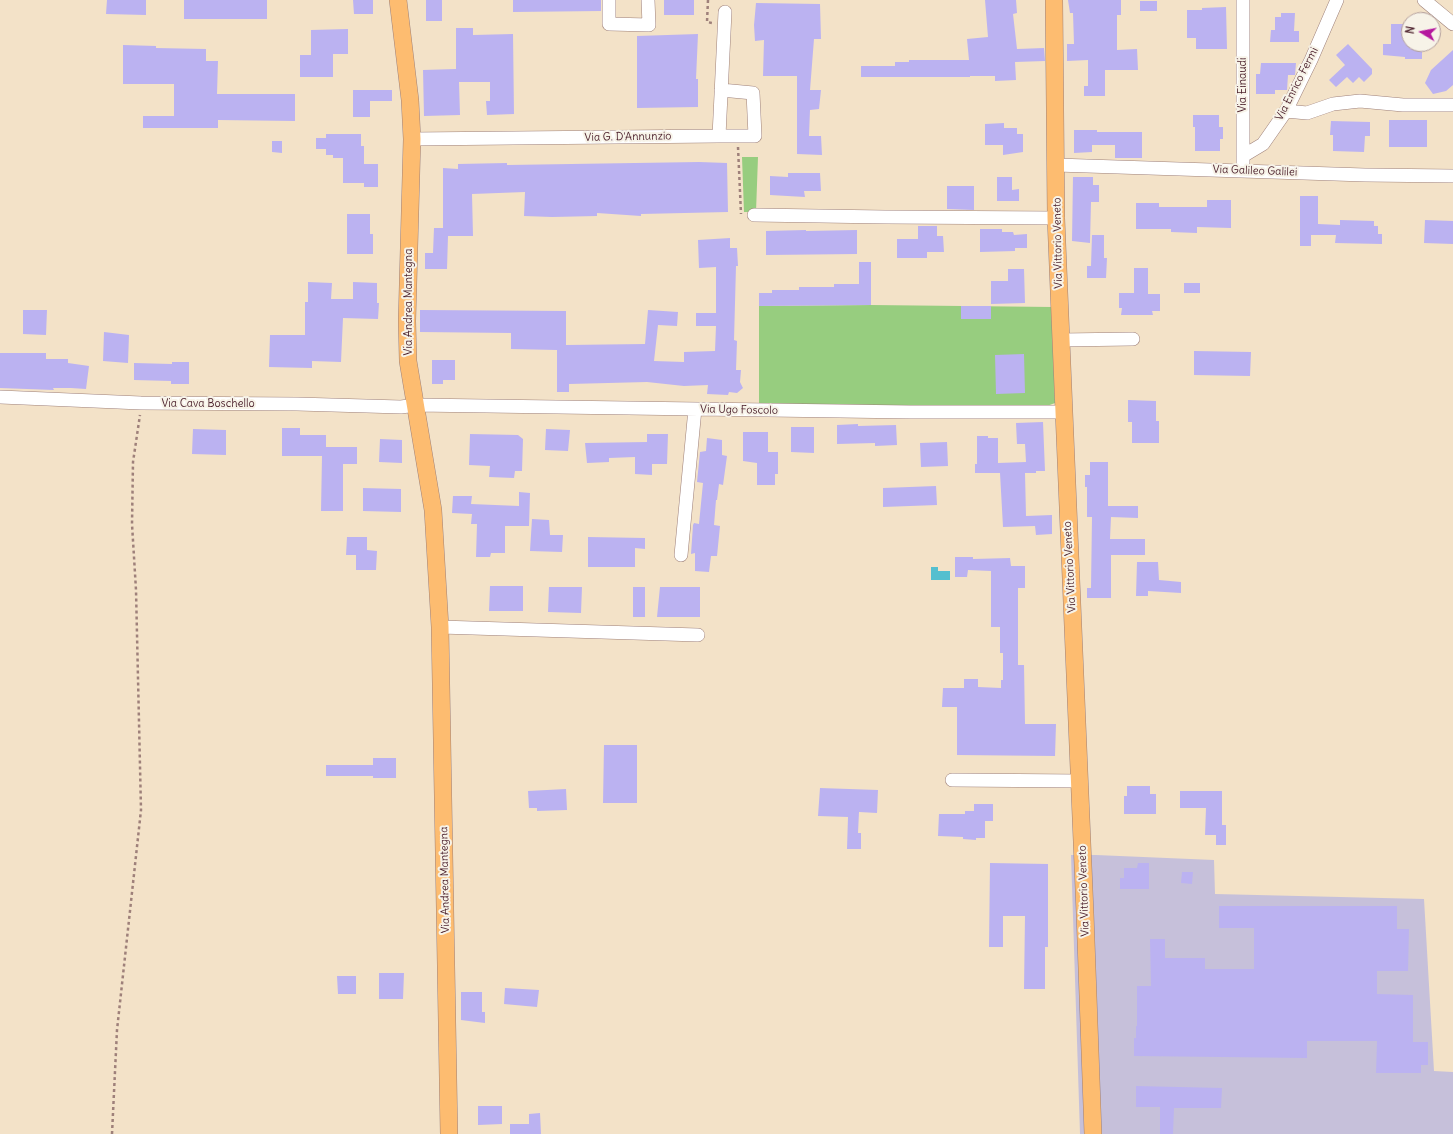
<!DOCTYPE html>
<style>
body{margin:0}
#map{position:relative;width:1453px;height:1134px;overflow:hidden;background:#f3e2c8;font-family:Delius,sans-serif}
canvas{display:block}
.north{position:absolute;left:1401px;top:12px;width:40px;height:40px;box-sizing:border-box;background:#f7f3e8;border:1px solid #b29e9c;border-radius:50%;rotate:280deg;font-size:11px;font-weight:700;line-height:16px;text-align:center;color:#4a1f2b}
.north::after{content:'';display:block;margin:auto;width:14px;height:18px;background:#b5179e;clip-path:polygon(50% 0,100% 100%,50% 72%,0 100%)}
</style>
<div id="map">
<canvas width="1453" height="1134"></canvas>
<div class="north">N</div>
</div>
<script>
const g = document.querySelector('canvas').getContext('2d');
g.lineJoin = 'round';
function fillPath(path, color) { g.fillStyle = color; g.fill(path, 'evenodd'); }
const shape = rows => new Path2D(rows.map(r => 'M' + r).join(''));
function trace(path, color, width, dash) { g.strokeStyle = color; g.lineWidth = width; g.lineCap = dash ? 'butt' : 'round'; g.setLineDash(dash || []); g.stroke(path); }
function label(font, color, halo, rows, align = 'center') {
  g.font = font + ' Delius,sans-serif'; g.lineWidth = 4; g.setLineDash([]); g.textBaseline = 'middle'; g.strokeStyle = halo; g.fillStyle = color; for (const [text, x, y, turn = 0] of rows) {
    g.save(); g.translate(x, y); g.rotate((+turn || 0) * Math.PI / 180); g.textAlign = isNaN(turn) ? turn : align; if (halo) g.strokeText(text, 0, 0); g.fillText(text, 0, 0); g.restore();
  }
}
const industrial = shape([
 [1071,855,1096,855,1214,860,1215,894,1424,899,1434,1071,1453,1072,1453,1134,1080,1134]
]);
const green = shape([
 [742,157,758,157,756,212,744,212],
 [871,305,1053,307,1055,403,1047,406,759,405,759,306]
]);
const water = shape([
 [931,567,938,567,938,571,950,571,950,580,931,580]
]);
const building = shape([
 [107,0,146,0,146,15,106,14],
 [184,0,267,0,267,19,184,19],
 [353,0,373,0,373,14,354,14],
 [426,0,442,0,442,21,426,21],
 [513,0,601,0,601,11,513,12],
 [664,0,694,0,694,15,664,15],
 [985,0,1016,0,1017,13,1013,14,1017,49,1044,48,1045,61,1015,62,1016,80,995,81,995,76,970,76,970,77,861,77,861,66,895,66,895,62,909,62,909,60,969,60,967,39,988,37],
 [1068,0,1121,0,1121,15,1117,15,1117,50,1137,49,1138,70,1105,70,1105,96,1084,96,1084,86,1088,86,1088,60,1067,61,1067,44,1074,44,1073,13,1070,13],
 [1140,1,1157,1,1157,11,1140,11],
 [756,3,820,4,821,39,814,39,810,90,821,90,819,109,810,110,809,136,821,136,822,155,797,154,797,76,763,76,764,40,755,41,754,25],
 [1226,7,1227,49,1196,49,1196,38,1187,38,1187,10,1202,10,1202,8],
 [1281,13,1295,13,1294,31,1299,31,1299,42,1270,42,1271,30,1275,30,1275,17,1281,17],
 [1391,24,1405,24,1405,30,1409,30,1409,44,1422,44,1422,59,1405,59,1405,57,1383,55,1383,44,1391,44],
 [456,28,473,28,473,35,513,34,514,114,487,115,486,101,490,101,490,82,459,82,460,115,424,116,423,70,456,69],
 [348,29,348,54,333,54,333,77,300,77,300,55,311,55,311,30],
 [698,34,696,79,698,79,698,107,637,108,637,36],
 [1348,44,1372,69,1372,74,1364,82,1359,77,1353,83,1347,77,1336,87,1329,80,1345,65,1336,55],
 [123,45,156,46,156,48,206,49,206,61,218,61,217,94,295,94,295,121,218,120,218,128,143,128,143,116,174,116,174,84,123,84],
 [1453,50,1453,85,1446,91,1433,94,1425,83,1431,70],
 [1261,63,1296,63,1295,75,1288,75,1287,90,1275,90,1275,94,1256,94,1256,74,1260,74],
 [353,90,392,90,392,101,370,101,370,117,353,117],
 [1193,115,1219,115,1219,127,1223,127,1223,139,1220,139,1220,151,1195,151,1195,127,1193,127],
 [1389,120,1427,120,1427,147,1389,147],
 [1331,121,1370,122,1370,136,1365,136,1364,152,1333,151,1333,135,1330,135],
 [1004,123,1004,128,1017,128,1017,134,1023,134,1023,152,1003,155,1003,145,985,145,985,124],
 [1074,130,1097,130,1097,132,1142,132,1142,158,1115,158,1115,145,1092,145,1092,152,1074,153],
 [326,134,361,134,361,146,364,146,364,164,378,164,378,187,364,187,364,183,343,183,343,158,333,158,333,155,326,155,326,149,316,149,316,138,326,138],
 [272,141,282,141,282,153,272,152],
 [699,162,727,163,728,212,641,214,641,216,597,213,597,216,552,217,524,216,525,192,472,194,473,236,448,236,447,269,425,269,425,253,433,253,434,228,443,228,443,168,458,169,458,164,507,163,507,165],
 [788,173,820,173,821,191,804,191,805,197,770,195,770,176,788,177],
 [997,177,1012,177,1012,190,1019,189,1019,201,997,201],
 [1073,177,1093,177,1093,185,1099,185,1099,202,1091,202,1090,243,1072,241],
 [947,186,974,186,974,210,947,209],
 [1300,196,1318,196,1318,224,1340,225,1340,220,1374,221,1374,226,1378,226,1378,234,1382,234,1382,244,1335,243,1336,235,1311,235,1311,246,1300,246],
 [1207,200,1231,200,1231,228,1197,227,1197,233,1171,232,1171,229,1136,229,1136,203,1159,203,1159,207,1207,207],
 [347,214,370,214,370,234,373,234,373,254,347,254],
 [1425,220,1453,221,1453,244,1424,243],
 [918,226,937,226,937,236,943,236,944,252,927,252,927,258,897,258,897,239,918,239],
 [980,229,1002,229,1002,232,1013,232,1014,235,1027,234,1027,248,1015,248,1015,251,980,252],
 [806,230,806,231,857,230,857,254,766,255,766,231],
 [1092,235,1104,235,1104,258,1107,258,1106,278,1087,278,1087,266,1091,266],
 [730,238,730,248,737,248,738,266,736,266,734,340,737,341,736,370,741,370,740,382,743,388,737,393,729,392,728,395,707,394,708,385,684,386,647,382,569,384,569,392,557,392,557,350,511,349,511,333,420,332,420,310,566,311,566,345,645,344,648,310,678,312,677,326,658,325,654,361,684,362,684,352,715,351,716,326,696,326,696,313,716,313,716,267,699,268,698,240],
 [859,262,871,262,871,305,759,306,759,293,772,293,772,290,799,290,799,287,834,287,834,284,859,284],
 [1134,268,1148,268,1148,294,1160,294,1160,311,1152,311,1153,315,1121,315,1122,308,1119,308,1119,293,1134,293],
 [1008,269,1024,269,1025,303,991,304,991,281,1008,281],
 [308,282,332,283,331,299,353,299,353,282,377,283,377,303,379,303,378,319,343,318,341,362,312,361,312,368,269,367,270,335,305,335,305,302,308,302],
 [1184,283,1200,283,1200,293,1184,293],
 [961,306,991,306,991,319,961,319],
 [23,310,47,310,46,335,23,334],
 [104,332,129,335,128,363,103,361],
 [1194,351,1251,352,1250,376,1194,375],
 [0,353,46,353,46,359,68,359,68,363,89,366,86,389,71,388,53,388,54,390,0,388],
 [1024,354,1025,393,996,394,995,355],
 [432,360,455,360,455,380,443,380,443,384,432,384],
 [172,362,189,362,189,384,171,384,171,381,134,380,134,363,172,364],
 [1128,400,1156,401,1156,421,1159,421,1159,443,1132,443,1132,422,1128,422],
 [1043,422,1045,471,1036,471,1036,473,1025,473,1026,516,1052,515,1052,534,1036,535,1035,526,1003,527,1000,473,975,473,975,464,977,464,977,436,988,436,988,438,998,438,998,463,1026,462,1025,444,1017,444,1016,423],
 [858,424,858,426,896,425,897,445,875,446,875,443,837,444,837,425],
 [791,427,814,427,814,453,791,452],
 [282,428,300,428,300,435,326,435,326,447,357,447,357,464,343,464,343,511,321,511,322,456,282,456],
 [193,429,226,430,226,455,192,454],
 [546,429,570,430,568,451,545,450],
 [743,432,768,432,768,452,778,452,778,474,775,474,775,485,757,485,757,463,743,461],
 [470,434,518,435,523,439,522,471,515,471,514,478,489,477,490,466,469,465],
 [647,434,668,434,667,464,652,464,652,475,635,474,635,457,609,458,609,462,587,463,585,443,647,442],
 [707,438,722,440,722,455,727,456,723,485,719,484,717,500,716,500,714,525,720,526,717,556,711,556,709,572,695,571,695,553,691,554,693,525,694,523,699,524,703,483,697,482,700,452,706,451],
 [380,439,402,440,402,463,379,462],
 [947,442,948,466,921,467,920,443],
 [1090,462,1108,462,1108,506,1138,506,1138,518,1111,517,1110,539,1145,539,1145,555,1111,555,1111,598,1087,598,1087,588,1091,588,1092,517,1087,517,1087,487,1085,487,1085,475,1090,475],
 [936,486,937,505,883,507,883,488],
 [363,488,401,489,401,512,363,511],
 [519,492,530,493,529,526,505,526,505,553,491,553,490,557,476,557,477,524,471,524,472,514,452,513,453,496,472,496,471,504,519,506],
 [532,519,549,520,550,535,563,535,562,552,530,551],
 [347,537,367,537,367,550,377,551,376,570,356,570,356,555,346,555],
 [588,537,645,538,645,549,635,548,635,567,588,567],
 [955,557,973,557,973,559,1010,558,1011,566,1025,566,1025,588,1018,588,1018,665,1024,665,1025,724,1056,724,1055,756,957,755,957,707,942,707,943,688,964,688,964,679,978,679,978,687,1001,688,1001,680,1003,680,1003,653,1000,653,1000,627,991,627,991,571,968,570,967,577,955,577],
 [1137,562,1158,562,1159,580,1181,582,1181,593,1148,591,1148,596,1136,596],
 [490,586,523,586,523,611,489,611],
 [549,587,582,587,581,613,548,612],
 [633,587,645,587,645,617,633,617],
 [660,587,700,587,700,617,657,617],
 [604,745,637,745,637,803,603,803],
 [373,758,396,758,396,778,373,778,373,776,326,776,326,765,373,765],
 [1127,786,1150,786,1150,794,1156,794,1156,814,1124,814,1124,796,1127,796],
 [820,788,878,790,877,813,859,812,858,833,861,833,861,849,847,849,848,817,818,816],
 [566,789,567,810,537,811,537,808,529,808,528,791],
 [1180,791,1222,791,1222,825,1226,825,1226,845,1216,845,1216,835,1205,835,1206,808,1180,808],
 [974,804,993,804,993,821,985,821,985,838,976,838,976,840,963,839,963,837,938,836,939,814,965,814,965,811,974,811],
 [990,863,1048,864,1048,947,1045,947,1045,989,1024,989,1025,916,1003,916,1003,947,989,947],
 [1138,863,1149,863,1149,889,1120,889,1120,878,1124,878,1124,868,1137,868],
 [1182,872,1193,872,1192,884,1181,883],
 [1219,906,1397,906,1397,929,1409,929,1408,971,1377,971,1377,994,1413,995,1413,1042,1428,1042,1428,1065,1421,1065,1421,1073,1376,1073,1377,1041,1307,1041,1307,1058,1134,1056,1134,1038,1136,1038,1136,1026,1137,1026,1137,986,1151,986,1150,939,1165,939,1165,958,1205,958,1205,969,1254,969,1254,928,1219,928],
 [379,973,404,973,403,999,379,999],
 [337,976,356,976,356,994,338,994],
 [505,988,539,990,537,1007,504,1004],
 [461,992,482,992,482,1012,485,1012,485,1023,461,1020],
 [1136,1086,1222,1088,1221,1108,1174,1108,1173,1134,1160,1134,1160,1107,1136,1107],
 [478,1106,502,1106,502,1124,478,1125],
 [540,1113,541,1134,510,1134,510,1124,529,1124,529,1114]
]);
const path = shape([
 [708,0,707,22,712,23],
 [738,147,741,214],
 [112,1134,117,1030,141,810,136,590,132,524,133,462,140,415]
]);
const minor = shape([
 [609,0,609,24,649,25,648,0],
 [1424,0,1453,24],
 [1286,111,1307,113,1333,104,1360,101,1403,105,1453,105],
 [719,136,755,136,753,93,721,90],
 [412,139,719,136,725,12],
 [1243,156,1263,144,1286,111,1311,60,1337,0],
 [1243,163,1243,0],
 [1056,165,1365,175,1453,176],
 [754,215,885,217,1056,218],
 [1061,340,1133,339],
 [0,397,141,403,297,404,401,407,416,405,910,412,1063,412],
 [681,555,695,409],
 [440,627,698,635],
 [952,780,1080,781]
]);
const major = shape([
 [398,0,410,100,412,139,407,321,408,361,433,510,440,627,449,1134],
 [1054,0,1056,218,1061,340,1085,913,1093,1134]
]);
const streetNames = [
 ["Via Enrico Fermi",1297,84,-63],
 ["Via Einaudi",1243,85,-90],
 ["Via G. D'Annunzio",628,137,-1],
 ["Via Galileo Galilei",1255,171,2],
 ["Via Vittorio Veneto",1058,243,-91],
 ["Via Andrea Mantegna",409,302,-90],
 ["Via Cava Boschello",208,404],
 ["Via Ugo Foscolo",739,410,1],
 ["Via Vittorio Veneto",1070,567,-93],
 ["Via Andrea Mantegna",445,880,-91],
 ["Via Vittorio Veneto",1084,891,-92]
];
fillPath(industrial, '#c6c0da');
fillPath(green, '#97cd7f');
fillPath(water, '#54bfcf');
fillPath(building, '#bbb2f1');
trace(minor, '#9e807a', 14);
trace(major, '#9e807a', 18);
trace(path, '#9e807a', 2.5, [3, 3]);
trace(minor, '#fff', 13);
trace(major, '#fdbc70', 17);
label('11px', '#4a1f2b', '#f7f3e8', streetNames);
</script>
